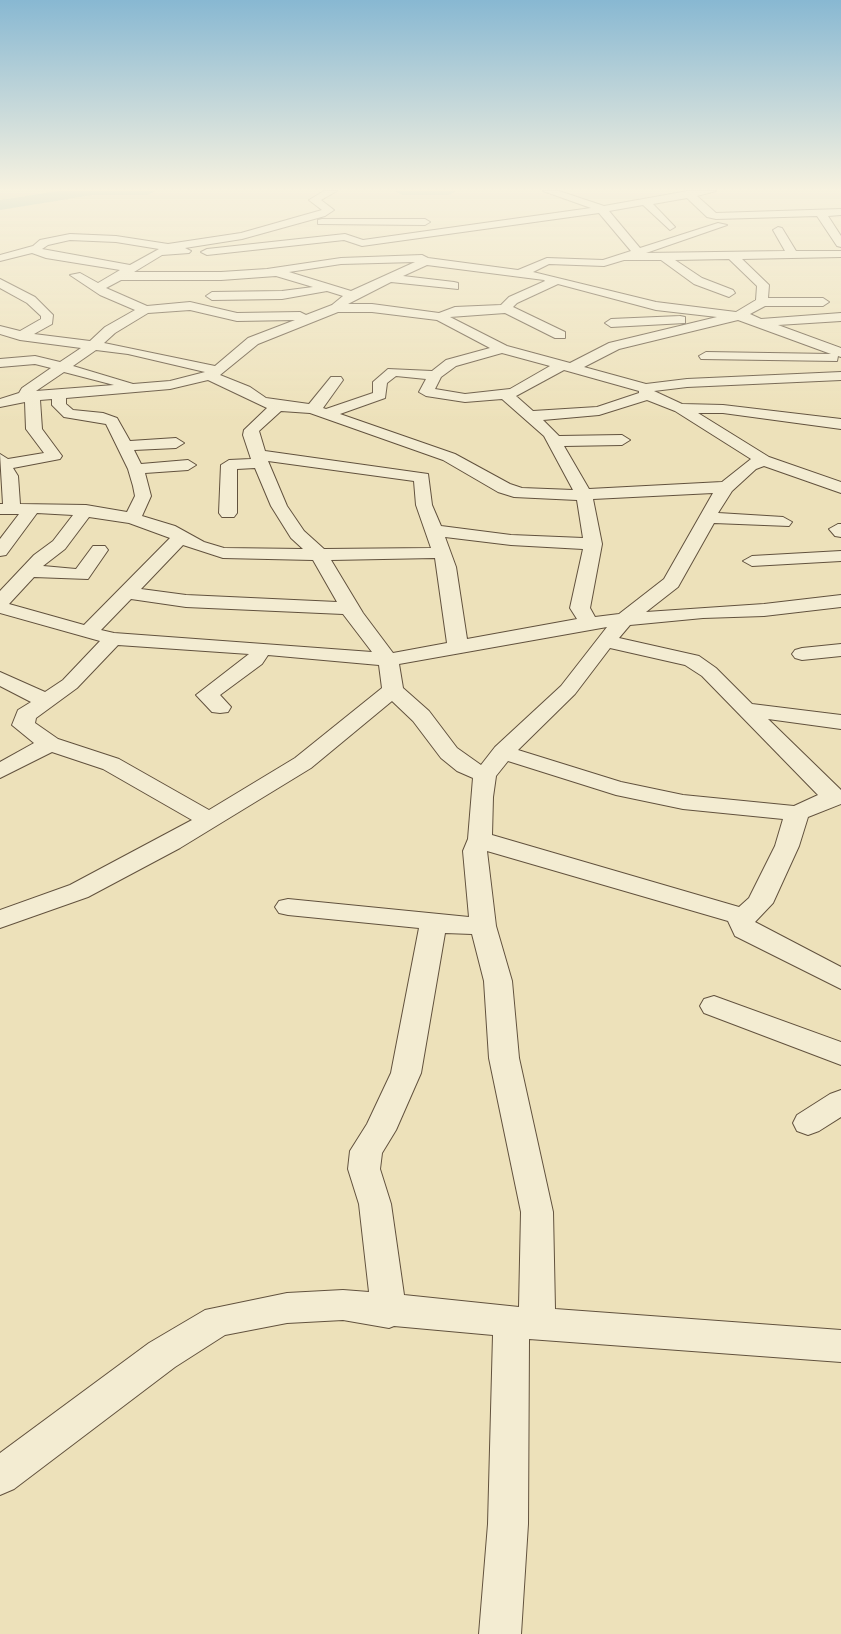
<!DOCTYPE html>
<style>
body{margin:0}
canvas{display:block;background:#ede1ba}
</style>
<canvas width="841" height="1634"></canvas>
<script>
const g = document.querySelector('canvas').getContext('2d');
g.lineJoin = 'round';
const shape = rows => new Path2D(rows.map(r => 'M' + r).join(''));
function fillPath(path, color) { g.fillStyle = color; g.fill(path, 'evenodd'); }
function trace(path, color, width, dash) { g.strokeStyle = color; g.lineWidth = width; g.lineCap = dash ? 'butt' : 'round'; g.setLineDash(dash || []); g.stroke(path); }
const river = shape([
 [58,191,155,191,148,195,93,195,0,210,0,200,58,191],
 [395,191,456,191,449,195,402,195,395,191]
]);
const minor = shape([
 [324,191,337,191,321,200,334,210,325,216,242,239,185,248,191,251,189,253,162,255,134,272,221,272,267,269,341,258,422,255,428,258,518,270,547,258,603,260,631,251,599,213,362,246,344,240,207,255,201,252,207,249,345,234,363,240,591,208,543,191,559,191,604,206,688,191,716,191,697,196,716,213,841,209,841,215,828,216,841,236,841,247,837,246,817,216,716,219,707,217,687,198,653,204,675,227,670,230,643,205,609,211,640,248,718,223,727,225,646,253,785,251,773,230,778,227,782,228,796,251,841,251,841,257,742,259,769,285,768,298,823,298,829,302,823,306,765,306,750,314,761,319,841,313,841,321,778,325,841,348,841,357,838,356,837,361,701,359,699,356,706,352,831,354,738,320,619,349,584,367,646,384,687,379,841,372,841,380,687,387,654,391,682,404,723,405,841,419,841,429,723,413,698,413,769,457,841,482,841,493,764,466,756,469,732,491,718,513,783,517,792,522,789,526,714,523,678,587,646,612,764,604,841,595,841,607,764,616,703,618,630,625,619,638,699,656,716,668,752,704,841,715,841,729,768,719,841,790,841,804,808,817,799,846,773,903,755,922,841,967,841,989,735,936,728,921,487,851,496,926,512,981,519,1058,553,1212,555,1309,841,1330,841,1362,529,1339,528,1524,521,1634,479,1634,488,1524,493,1335,394,1326,389,1328,343,1320,287,1323,225,1335,175,1367,14,1489,0,1495,0,1453,149,1343,205,1310,287,1293,343,1290,369,1292,359,1204,348,1169,350,1151,367,1124,391,1073,419,928,288,915,279,913,275,907,279,901,288,899,469,917,463,851,468,839,473,778,457,771,441,758,413,721,392,701,311,768,180,848,88,897,0,928,0,910,70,885,192,820,103,769,52,752,0,778,0,762,34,743,12,725,18,710,31,702,0,686,0,672,45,692,63,680,100,641,0,613,0,591,34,555,53,541,73,515,37,513,6,555,0,556,0,539,19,514,0,514,0,504,3,504,0,454,8,459,44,453,26,429,25,402,0,407,0,399,19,393,22,388,51,368,35,364,0,367,0,359,35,356,60,362,81,348,20,340,0,334,0,326,20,331,41,319,41,316,27,303,0,288,0,279,35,297,53,315,52,324,34,334,90,341,105,327,135,310,100,295,70,275,80,273,98,283,120,270,46,258,32,253,0,261,0,255,33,246,40,240,70,234,116,236,168,244,241,233,322,210,309,200,324,191],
 [70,240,116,242,159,249,130,265,42,249,48,245,70,240],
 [729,259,757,286,756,300,736,312,656,302,533,272,549,264,604,266,624,260,661,260,694,284,729,297,735,293,733,290,702,278,675,260,729,259],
 [415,262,351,291,289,272,341,264,415,262],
 [427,265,544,280,545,281,509,297,501,305,455,307,439,313,372,304,348,304,391,282,458,289,458,283,454,282,403,276,427,265],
 [276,276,313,287,282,291,212,292,206,296,212,300,282,299,327,291,343,296,332,305,306,315,300,312,237,313,190,302,147,306,106,288,121,280,221,280,276,276],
 [558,284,656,310,717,317,609,343,570,363,507,346,450,317,505,313,555,338,565,338,565,332,513,307,517,303,558,284],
 [190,310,237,321,295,320,248,338,215,366,104,343,115,333,148,313,190,310],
 [338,312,372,312,437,320,490,348,446,360,432,371,388,369,373,382,373,393,326,409,323,408,343,380,341,377,331,377,309,404,266,398,250,387,220,375,258,344,338,312],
 [96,350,128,354,205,372,170,381,133,384,73,366,96,350],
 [502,353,550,366,510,389,465,394,435,389,441,377,456,366,502,353],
 [564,370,639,391,639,393,597,407,533,411,516,396,564,370],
 [64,372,114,385,36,391,64,372],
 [396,376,426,379,419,392,426,396,465,402,502,399,544,436,573,490,522,488,510,484,455,454,340,414,385,398,387,383,396,376],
 [208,380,267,408,244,430,243,435,251,459,229,460,221,465,219,513,222,517,234,517,237,513,237,469,255,468,271,506,291,538,303,549,224,548,204,542,175,526,142,516,151,496,145,473,188,470,196,465,188,460,141,464,134,450,176,448,184,443,176,438,130,441,117,418,103,413,73,410,66,404,66,398,170,389,208,380],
 [52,399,52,405,64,417,106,424,128,469,133,486,135,496,127,512,86,505,20,504,18,476,13,468,60,459,62,456,42,429,40,400,52,399],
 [647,400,675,411,751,459,722,482,589,489,564,446,622,445,630,440,622,435,559,436,543,420,599,415,647,400],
 [281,411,310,413,443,460,498,492,514,497,577,500,583,538,511,535,441,526,432,505,428,474,265,451,259,431,281,411],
 [268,461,414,481,416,505,431,548,324,549,304,531,287,506,268,461],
 [713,493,664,579,619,614,595,617,590,608,602,544,593,499,713,493],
 [89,517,129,523,170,538,84,625,9,604,34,577,88,579,108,550,105,546,93,546,76,569,43,566,65,549,89,517],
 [445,537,511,545,583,549,570,608,577,619,467,639,456,567,445,537],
 [183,545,223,558,313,560,337,602,186,595,141,589,183,545],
 [435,558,447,643,393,653,363,613,331,560,435,558],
 [131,599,186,607,343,614,372,652,114,633,101,630,131,599],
 [607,627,561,686,495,747,481,765,457,748,429,711,403,688,399,664,607,627],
 [118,645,249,654,196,695,212,712,220,713,228,712,231,707,220,695,262,664,268,655,379,665,382,688,295,758,209,810,119,759,58,739,35,723,36,718,77,688,118,645],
 [610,648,685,665,702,676,818,795,794,806,683,795,621,782,518,750,575,694,610,648],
 [508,761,616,795,683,809,783,819,775,846,749,898,739,907,492,835,493,797,496,776,508,761],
 [445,933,472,934,484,981,489,1058,521,1212,519,1307,404,1295,391,1204,380,1169,382,1153,396,1130,421,1073,445,933],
 [322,219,425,219,430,222,425,225,318,224,318,220,322,219],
 [680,316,685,317,685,323,611,327,605,323,611,319,680,316],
 [838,524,841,524,841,537,835,536,829,529,838,524],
 [841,551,841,561,752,566,743,561,752,556,841,551],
 [841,644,841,656,802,660,795,658,792,654,795,650,802,648,841,644],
 [714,996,841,1042,841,1065,704,1013,700,1006,704,999,714,996],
 [841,1090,841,1117,819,1131,808,1135,797,1131,793,1123,797,1115,830,1094,841,1090]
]);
fillPath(river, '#99bdb1');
trace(minor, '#62523e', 2);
fillPath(minor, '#f3ecd2');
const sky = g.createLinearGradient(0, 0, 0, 420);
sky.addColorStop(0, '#88b8d2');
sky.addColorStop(0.45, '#f7f2e0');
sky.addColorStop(1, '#f7f2e000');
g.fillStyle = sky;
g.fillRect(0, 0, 841, 420);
</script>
